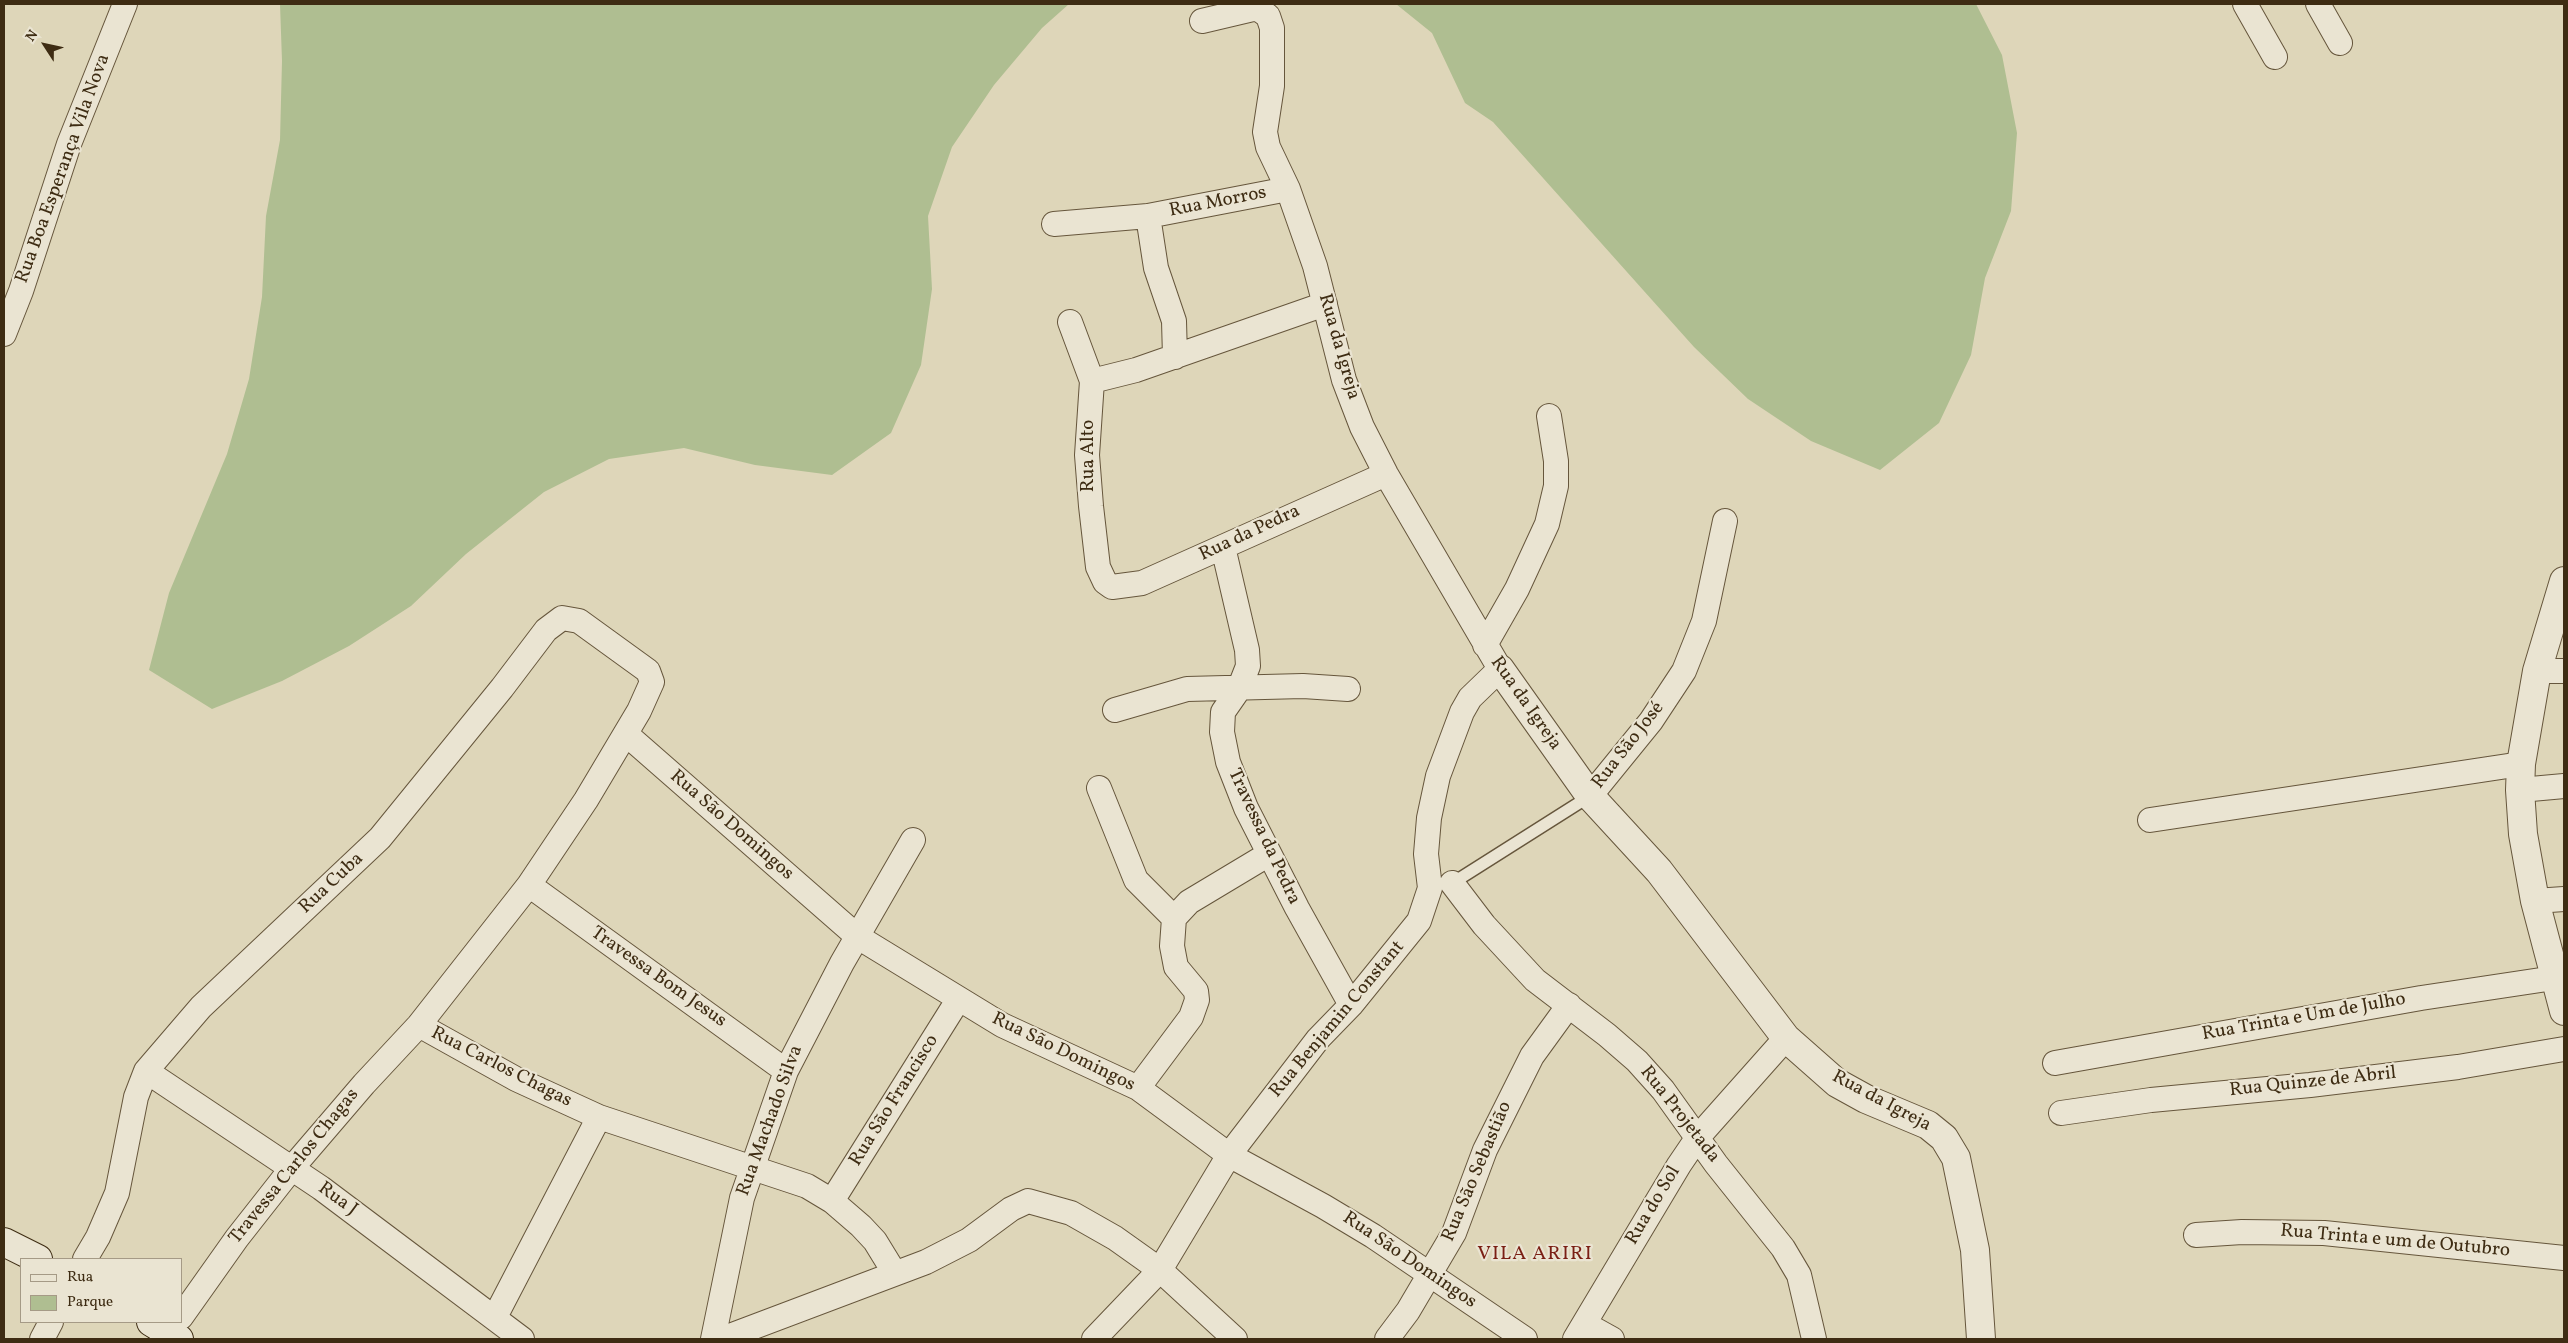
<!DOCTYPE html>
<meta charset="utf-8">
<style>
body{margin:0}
#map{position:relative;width:2568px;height:1343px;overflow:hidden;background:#ded6b9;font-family:Vollkorn,serif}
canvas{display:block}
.frame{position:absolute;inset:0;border:5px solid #3e2c13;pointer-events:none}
.legend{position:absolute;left:20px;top:1258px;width:162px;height:65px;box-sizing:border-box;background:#eae4d2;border:1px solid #a59a86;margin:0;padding:6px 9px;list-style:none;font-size:15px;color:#3e2c13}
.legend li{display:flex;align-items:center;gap:10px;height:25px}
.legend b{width:25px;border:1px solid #a59a86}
.north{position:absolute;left:20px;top:20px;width:50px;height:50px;-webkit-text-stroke:4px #eae4d2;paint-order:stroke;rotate:305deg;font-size:14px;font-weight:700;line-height:20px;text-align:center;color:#3e2c13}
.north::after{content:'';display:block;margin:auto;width:18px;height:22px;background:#3e2c13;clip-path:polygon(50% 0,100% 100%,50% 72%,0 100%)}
</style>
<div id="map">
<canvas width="2568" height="1343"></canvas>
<div class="frame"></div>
<ul class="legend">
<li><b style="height:6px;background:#eae4d2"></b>Rua</li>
<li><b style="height:14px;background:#afbe91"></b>Parque</li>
</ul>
<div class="north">N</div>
</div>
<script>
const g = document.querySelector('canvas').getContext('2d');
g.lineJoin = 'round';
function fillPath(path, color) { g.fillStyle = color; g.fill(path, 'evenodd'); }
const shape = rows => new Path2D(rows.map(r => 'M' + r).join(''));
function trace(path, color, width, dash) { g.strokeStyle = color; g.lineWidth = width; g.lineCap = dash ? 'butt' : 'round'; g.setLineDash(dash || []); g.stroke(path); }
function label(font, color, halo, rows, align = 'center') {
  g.font = font + ' Vollkorn,serif'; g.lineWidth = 4.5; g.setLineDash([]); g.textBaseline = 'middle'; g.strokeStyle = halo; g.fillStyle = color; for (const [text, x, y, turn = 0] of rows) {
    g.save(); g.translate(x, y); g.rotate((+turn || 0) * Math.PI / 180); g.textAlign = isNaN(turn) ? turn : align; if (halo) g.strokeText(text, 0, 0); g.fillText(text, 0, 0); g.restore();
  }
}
const green = shape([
 [280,4,1069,4,1042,28,994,85,952,147,928,216,932,289,921,365,891,433,832,475,755,465,684,448,609,459,544,492,466,554,411,606,349,646,282,681,212,709,149,670,169,593,227,454,249,379,262,297,266,216,280,140,282,61],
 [1396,4,1976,4,2002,55,2017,133,2011,211,1985,278,1971,355,1939,423,1880,470,1811,441,1748,399,1694,347,1493,122,1465,103,1432,33]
]);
const service = shape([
 [1451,884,1590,796]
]);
const minor = shape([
 [2245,4,2275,57],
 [2318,4,2340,43],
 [1148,216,1156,268,1174,321,1175,357],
 [1054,224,1148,216,1288,189],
 [1070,322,1092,381,1087,455,1091,506,1098,567,1105,582,1112,587,1142,583,1386,474],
 [4,334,21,291,69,144,125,4],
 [1092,381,1136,370,1325,304],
 [1223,547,1247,650,1248,666,1239,689,1223,712,1222,732,1228,762,1246,808,1297,908,1351,1005],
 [1485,645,1517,589,1547,524,1556,486,1556,461,1549,416],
 [2537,671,2564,671],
 [1115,710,1187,689,1303,686,1348,689],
 [626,734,858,937,1002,1025,1138,1088,1229,1155,1323,1206,1373,1236,1525,1339],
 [1099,788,1136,880,1174,918],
 [2520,790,2564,786],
 [1590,796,1651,721,1684,671,1704,621,1725,521],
 [2150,820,2521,764],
 [1452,883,1484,925,1535,980,1607,1035,1637,1061,1663,1090,1716,1164,1783,1248,1799,1275,1814,1339],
 [529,885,786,1071],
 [2535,901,2564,899],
 [1174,918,1189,902,1269,854],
 [419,1025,516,1079,599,1117,807,1186,832,1201,861,1226,875,1241,894,1272],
 [2055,1063,2421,998,2554,978],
 [146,1071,321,1188,522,1339],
 [1138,1088,1191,1017,1197,1000,1196,991,1176,967,1172,946,1174,918],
 [2061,1113,2151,1100,2310,1085,2458,1067,2564,1049],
 [832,1201,958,1000],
 [2196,1235,2242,1232,2324,1233,2564,1258],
 [85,1259,98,1237,117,1193,136,1097,146,1071,201,1007,380,838,502,688,546,630,562,618,579,621,648,671,652,682,639,711,586,800,529,885,419,1025,364,1084,292,1168,237,1238,181,1317],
 [495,1317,599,1117],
 [1585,1324,1612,1339],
 [42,1339,51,1322],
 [713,1339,742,1198,786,1071,842,963,913,840],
 [722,1339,926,1262,969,1240,1011,1209,1028,1201,1071,1213,1115,1238,1160,1270,1235,1339],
 [1094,1339,1160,1270,1229,1155,1318,1039,1351,1005,1419,921,1430,888,1426,854,1429,818,1438,776,1462,712,1470,698,1500,669,1386,474,1362,427,1344,380,1315,266,1288,189,1268,147,1265,132,1272,86,1272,28,1268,16,1257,8,1202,21],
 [1387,1339,1408,1311,1454,1233,1485,1150,1532,1056,1569,1005],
 [1575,1339,1679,1165,1698,1137,1786,1038]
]);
const tertiary = shape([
 [2564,581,2537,671,2521,764,2520,790,2523,834,2535,901,2564,1011],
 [1500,669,1590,796,1659,871,1786,1038,1837,1083,1866,1099,1928,1125,1944,1138,1956,1158,1975,1250,1981,1339]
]);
const secondary = shape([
 [4,1242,38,1259],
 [151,1322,179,1339]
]);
const streetNames = [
 ["Rua Boa Esperança Vila Nova",64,169,-70],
 ["Rua Morros",1218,203,-11],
 ["Rua da Igreja",1338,347,74],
 ["Rua Alto",1090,456,-90],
 ["Rua da Pedra",1250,534,-25],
 ["Rua da Igreja",1525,704,55],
 ["Rua São José",1629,746,-52],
 ["Rua São Domingos",731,826,41],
 ["Travessa da Pedra",1263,837,65],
 ["Rua Cuba",332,884,-43],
 ["Travessa Bom Jesus",658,978,35],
 ["Rua Trinta e Um de Julho",2304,1018,-10],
 ["Rua Benjamin Constant",1338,1020,-50],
 ["Rua São Domingos",1063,1053,26],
 ["Rua Carlos Chagas",501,1068,27],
 ["Rua Quinze de Abril",2313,1083,-6],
 ["Rua São Francisco",895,1101,-58],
 ["Rua da Igreja",1881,1102,28],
 ["Rua Projetada",1679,1115,52],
 ["Rua Machado Silva",771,1121,-70],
 ["Travessa Carlos Chagas",295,1167,-51],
 ["Rua São Sebastião",1478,1172,-67],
 ["Rua J",337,1200,36],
 ["Rua do Sol",1654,1206,-59],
 ["Rua Trinta e um de Outubro",2395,1242,5],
 ["Rua São Domingos",1409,1261,34]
];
const neighbourhoodNames = [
 ["VILA ARIRI",1535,1255]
];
fillPath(green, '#afbe91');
trace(service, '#66563c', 14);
trace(minor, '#66563c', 26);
trace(tertiary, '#66563c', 30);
trace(secondary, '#3e2c13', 30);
trace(service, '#eae4d2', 11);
trace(minor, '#eae4d2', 24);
trace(tertiary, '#eae4d2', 28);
trace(secondary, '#eae4d2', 28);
label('19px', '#3e2c13', '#eae4d2', streetNames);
g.letterSpacing = '1px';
label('20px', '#7a1f14', '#eae4d2', neighbourhoodNames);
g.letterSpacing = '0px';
</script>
